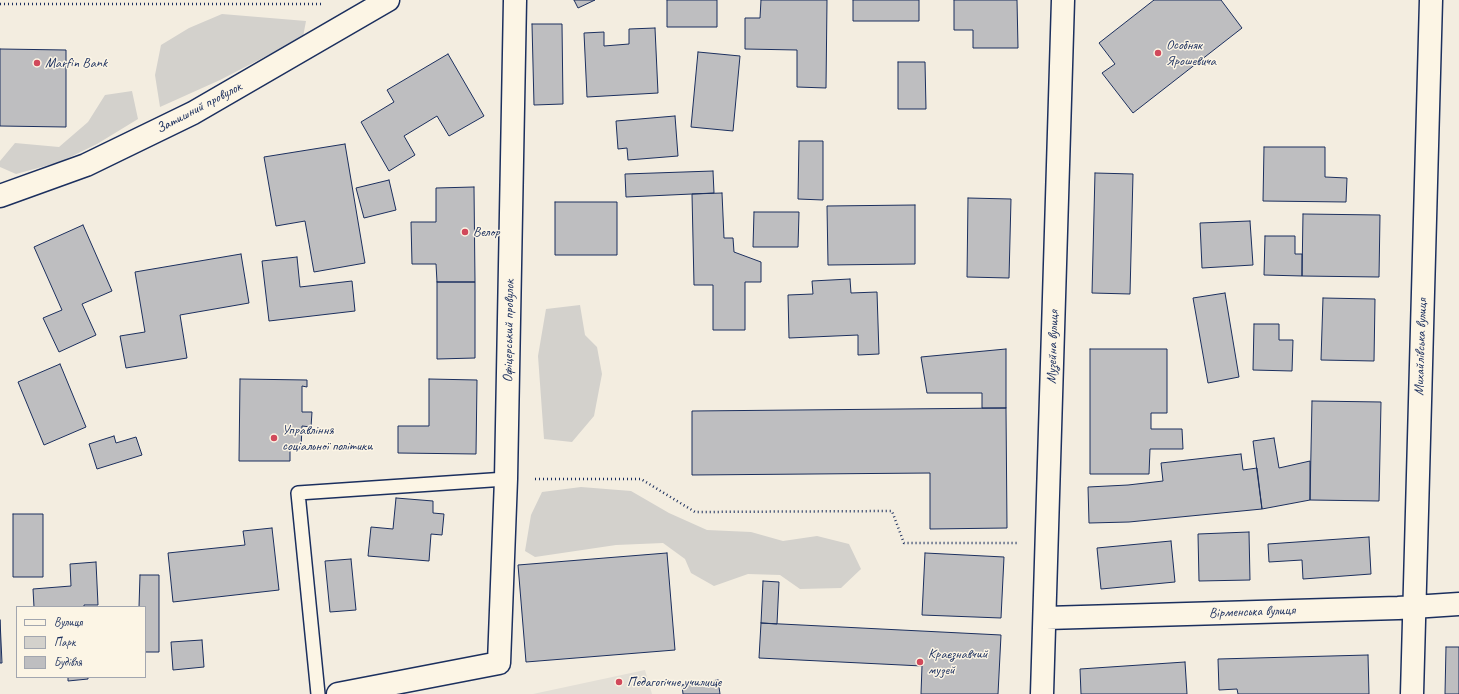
<!DOCTYPE html>
<meta charset="utf-8">
<style>
body{margin:0}
#map{position:relative;width:1459px;height:694px;overflow:hidden;background:#f3ede0;font-family:Caveat,sans-serif}
canvas{display:block}
.legend{position:absolute;left:16px;top:606px;width:130px;height:72px;box-sizing:border-box;background:#fcf5e5;border:1px solid #a2a6af;margin:0;padding:5px 7px;list-style:none;font-size:12px;color:#1b2f5e}
.legend li{display:flex;align-items:center;gap:8px;height:20px}
.legend b{width:20px;border:1px solid #a2a6af}
</style>
<div id="map">
<canvas width="1459" height="694"></canvas>
<ul class="legend">
<li><b style="height:5px;background:#fcf5e5"></b>Вулиця</li>
<li><b style="height:11px;background:#d3d1cc"></b>Парк</li>
<li><b style="height:11px;background:#bebec0"></b>Будівля</li>
</ul>
</div>
<script>
const g = document.querySelector('canvas').getContext('2d');
g.lineJoin = 'round';
function fillPath(path, color) { g.fillStyle = color; g.fill(path, 'evenodd'); }
const shape = rows => new Path2D(rows.map(r => 'M' + r).join(''));
function trace(path, color, width, dash) { g.strokeStyle = color; g.lineWidth = width; g.lineCap = dash ? 'butt' : 'round'; g.setLineDash(dash || []); g.stroke(path); }
function label(font, color, halo, rows, align = 'center') {
  g.font = font + ' Caveat,sans-serif'; g.lineWidth = 3; g.setLineDash([]); g.textBaseline = 'middle'; g.strokeStyle = halo; g.fillStyle = color; for (const [text, x, y, turn = 0] of rows) {
    g.save(); g.translate(x, y); g.rotate((+turn || 0) * Math.PI / 180); g.textAlign = isNaN(turn) ? turn : align; if (halo) g.strokeText(text, 0, 0); g.fillText(text, 0, 0); g.restore();
  }
}
const built = shape([
 [645,670,652,694,533,694]
]);
const green = shape([
 [222,14,306,21,303,37,220,80,160,107,155,75,161,45,189,28],
 [132,91,138,119,97,144,60,162,16,174,0,167,0,161,15,143,59,147,88,122,105,95],
 [580,305,585,335,597,347,602,374,594,416,572,442,544,439,538,356,546,309],
 [581,487,631,491,669,513,707,530,751,532,783,541,817,536,849,544,861,569,841,588,800,589,780,575,748,574,714,586,691,573,685,559,663,543,616,545,535,557,525,551,531,515,542,492]
]);
const building = shape([
 [574,0,595,0,578,8,574,0],
 [667,0,717,0,717,27,667,27,667,0],
 [761,0,827,0,826,88,797,87,797,50,745,49,745,18,760,18,761,0],
 [853,0,919,0,919,21,853,21,853,0],
 [954,0,1017,0,1018,48,973,48,973,30,954,30,954,0],
 [1154,0,1221,0,1242,28,1133,113,1102,73,1115,64,1099,43,1154,0],
 [532,24,562,24,563,104,534,105,532,24],
 [655,28,658,93,587,97,584,33,604,32,604,46,629,44,629,29,655,28],
 [0,49,66,50,66,127,0,126,0,49],
 [698,52,740,56,733,131,691,127,698,52],
 [448,54,484,116,449,136,437,116,404,136,415,155,389,171,361,122,394,102,387,90,448,54],
 [898,62,925,62,926,109,898,109,898,62],
 [675,116,678,156,628,160,627,148,618,149,616,121,675,116],
 [799,141,823,141,823,200,798,199,799,141],
 [345,144,365,263,314,272,305,221,276,226,264,157,345,144],
 [1264,147,1325,147,1325,177,1347,178,1346,202,1263,201,1264,147],
 [713,171,714,193,626,197,625,174,713,171],
 [1095,173,1133,174,1130,294,1092,293,1095,173],
 [389,180,396,210,364,218,356,188,389,180],
 [474,187,475,282,437,282,436,264,412,264,411,222,436,222,436,188,474,187],
 [722,193,724,238,733,238,734,252,761,262,761,282,745,282,745,330,713,330,713,285,694,285,692,194,722,193],
 [968,198,1011,199,1009,278,967,277,968,198],
 [555,202,617,202,617,255,555,255,555,202],
 [915,205,915,264,828,265,827,206,915,205],
 [754,212,799,212,798,247,753,247,754,212],
 [1303,214,1380,215,1379,277,1302,276,1303,214],
 [1250,221,1253,265,1202,268,1200,223,1250,221],
 [83,225,112,291,82,304,96,335,59,352,43,318,62,310,34,247,83,225],
 [1265,236,1295,236,1295,254,1302,254,1302,276,1264,275,1265,236],
 [241,254,249,303,180,315,187,358,126,368,120,336,145,332,135,272,241,254],
 [297,257,300,287,352,281,355,311,269,321,262,261,297,257],
 [850,279,851,293,877,292,879,354,858,355,858,335,789,338,788,295,813,294,812,281,850,279],
 [437,282,475,282,475,358,437,359,437,282],
 [1225,293,1239,377,1208,383,1193,298,1225,293],
 [1323,298,1375,299,1374,361,1321,360,1323,298],
 [1254,324,1279,324,1279,340,1293,340,1292,371,1253,370,1254,324],
 [1006,349,1006,408,982,408,982,393,927,393,921,357,1006,349],
 [1090,349,1167,349,1167,413,1151,413,1151,429,1182,429,1183,449,1150,449,1149,474,1090,474,1090,349],
 [60,364,86,427,44,445,18,382,60,364],
 [240,379,307,380,307,387,302,386,302,412,312,412,311,427,302,426,301,449,290,448,290,461,239,461,240,379],
 [429,379,477,380,476,454,398,453,398,426,429,426,429,379],
 [1312,401,1381,402,1379,501,1310,500,1312,401],
 [1006,408,1007,528,930,529,930,473,692,475,692,411,1006,408],
 [114,436,116,443,136,437,142,455,97,469,89,444,114,436],
 [1274,438,1279,468,1310,461,1310,500,1262,509,1253,441,1274,438],
 [1241,454,1243,470,1257,468,1262,509,1129,522,1089,523,1088,487,1128,485,1163,481,1161,463,1241,454],
 [396,498,433,501,433,513,444,514,442,535,431,534,429,561,368,556,371,527,393,529,396,498],
 [13,514,43,514,43,577,13,577,13,514],
 [272,528,279,590,173,602,168,553,245,545,243,531,272,528],
 [1249,532,1250,580,1199,581,1198,534,1249,532],
 [1369,537,1371,574,1303,579,1302,560,1269,562,1268,544,1369,537],
 [1171,541,1175,582,1101,589,1097,548,1171,541],
 [667,553,675,650,526,662,518,565,667,553],
 [925,553,1004,557,1001,618,922,615,925,553],
 [351,559,356,610,330,612,325,561,351,559],
 [96,562,98,605,84,605,84,607,34,607,33,589,71,586,70,564,96,562],
 [140,575,159,575,159,652,145,652,145,607,108,607,139,607,140,575],
 [763,581,779,582,777,624,761,623,763,581],
 [0,620,2,663,0,663,0,620],
 [761,623,1001,635,998,694,921,694,922,666,759,658,761,623],
 [202,640,204,667,173,670,171,642,202,640],
 [1446,647,1459,647,1459,694,1445,694,1446,647],
 [1368,655,1369,694,1238,694,1237,689,1219,690,1218,659,1368,655],
 [1185,662,1187,694,1081,694,1080,669,1185,662],
 [68,677,88,677,88,679,68,681,68,677],
 [718,680,720,694,683,694,682,685,718,680]
]);
const path = shape([
 [0,4,323,4],
 [535,479,641,479,695,512,892,511,904,543,1018,543]
]);
const service = shape([
 [318,694,298,493,506,479]
]);
const minor = shape([
 [0,196,86,165,193,113,388,0],
 [1046,618,1398,608,1459,604],
 [338,694,499,663,506,479,515,0],
 [1042,694,1063,0],
 [1412,694,1431,0]
]);
const markers = [
 [1158,53,4,"#d1495b"],
 [37,63,4,"#d1495b"],
 [465,232,4,"#d1495b"],
 [274,438,4,"#d1495b"],
 [920,662,4,"#d1495b"],
 [619,682,4,"#d1495b"]
];
const poiNames = [
 ["Особняк",1166,45],
 ["Ярошевича",1166,61],
 ["Marfin Bank",45,63],
 ["Велор",473,232],
 ["Управління",282,430],
 ["соціальної політики",282,446],
 ["Краєзнавчий",928,654],
 ["музей",928,670],
 ["Педагогічне училище",627,682]
];
const streetNames = [
 ["Затишний провулок",199,108,-28],
 ["Офіцерський провулок",509,331,-89],
 ["Музейна вулиця",1053,347,-88],
 ["Михайлівська вулиця",1421,347,-88],
 ["Вірменська вулиця",1252,612,-2]
];
fillPath(built, '#e3dfd6');
fillPath(green, '#d3d1cc');
fillPath(building, '#bebec0');
trace(building, '#1b2f5e', 1);
trace(service, '#1b2f5e', 16);
trace(minor, '#1b2f5e', 25);
trace(path, '#1b2f5e', 2.5, [1, 3]);
trace(service, '#fcf5e5', 13);
trace(minor, '#fcf5e5', 22);
for (const [x, y, r, color] of markers) { const dot = new Path2D(); dot.arc(x, y, r, 0, 2 * Math.PI); g.fillStyle = color; g.fill(dot); trace(dot, '#fcf5e5', 1.5); }
label('14px', '#1b2f5e', '#fcf5e5', poiNames, 'left');
label('14px', '#1b2f5e', '#fcf5e5', streetNames);
</script>
